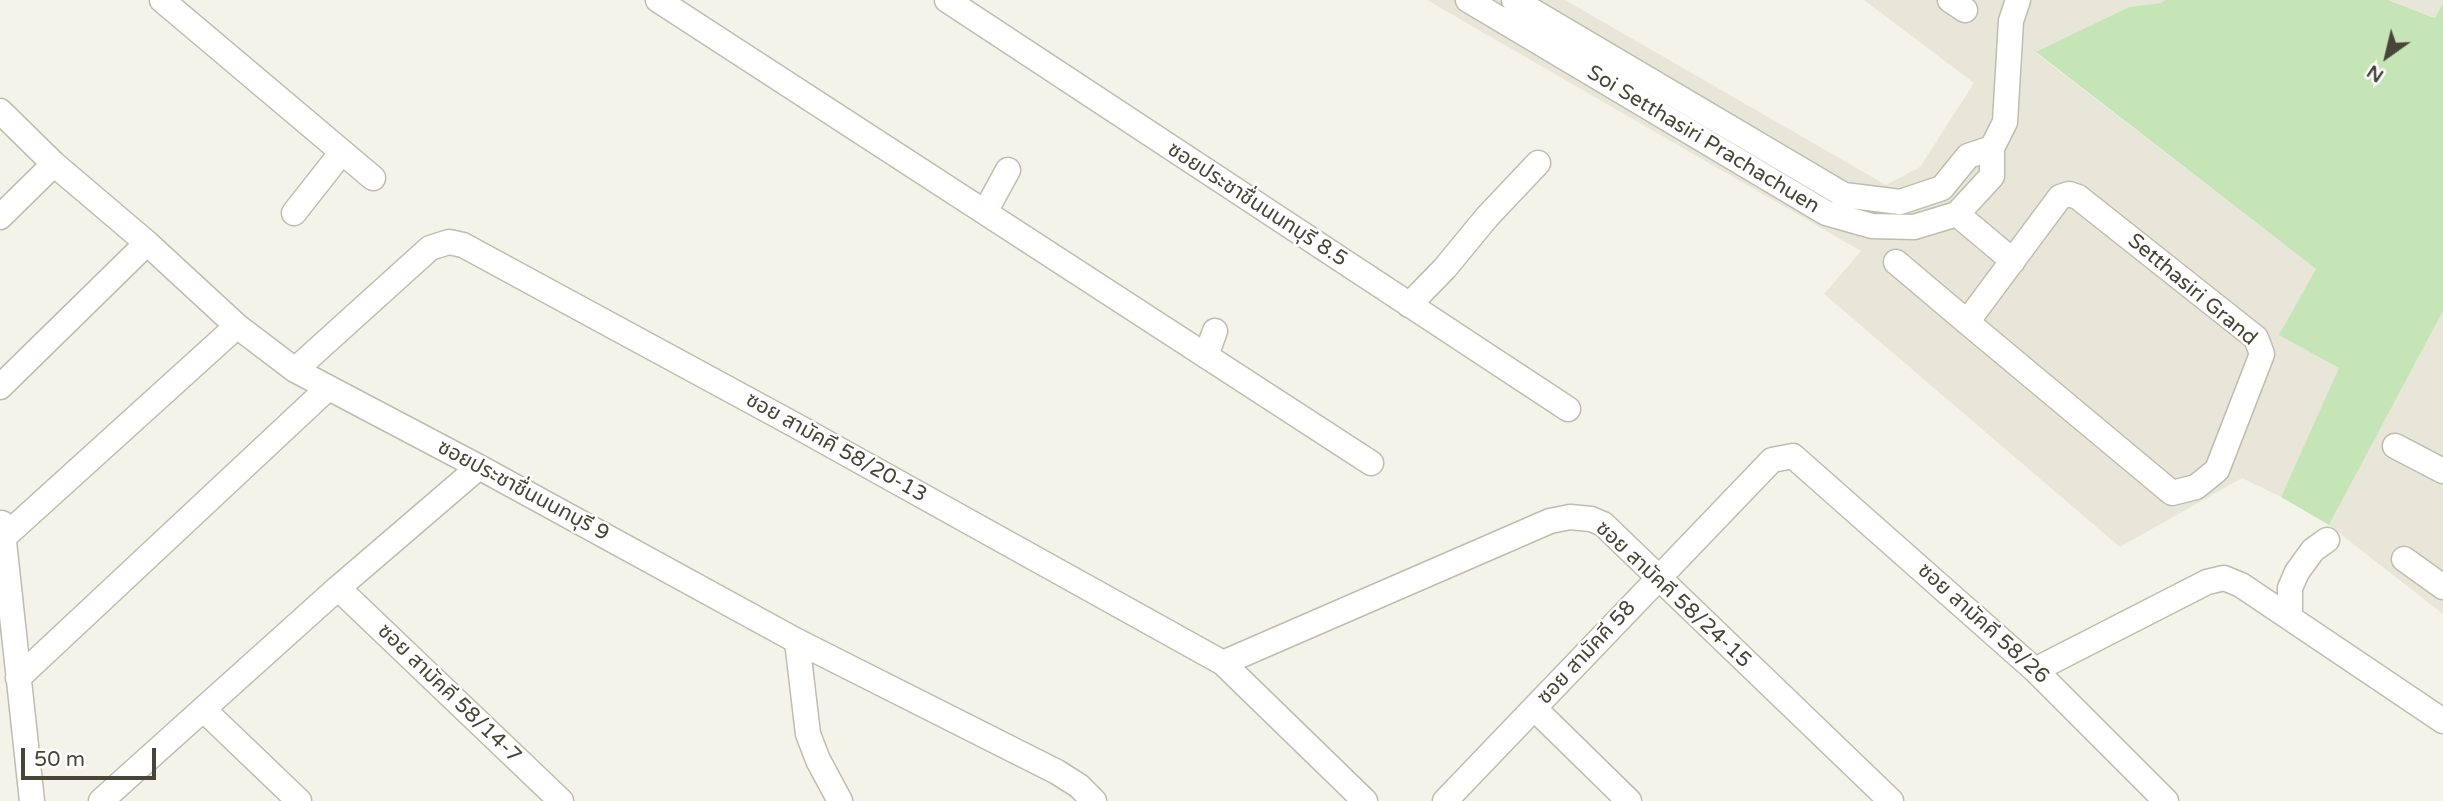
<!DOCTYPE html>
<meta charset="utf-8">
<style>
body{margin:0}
#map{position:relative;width:2443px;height:801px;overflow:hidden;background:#f4f3ea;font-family:"Varela Round",sans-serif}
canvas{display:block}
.north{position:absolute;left:2352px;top:21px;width:70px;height:70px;-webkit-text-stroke:5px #fff;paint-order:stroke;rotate:214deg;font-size:19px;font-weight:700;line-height:28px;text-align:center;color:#484538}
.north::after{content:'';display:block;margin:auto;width:24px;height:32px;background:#484538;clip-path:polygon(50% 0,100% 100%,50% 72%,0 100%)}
.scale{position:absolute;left:21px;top:748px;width:135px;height:32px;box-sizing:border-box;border:4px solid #484538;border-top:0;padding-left:9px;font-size:21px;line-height:24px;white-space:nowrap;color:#484538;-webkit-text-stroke:5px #fff;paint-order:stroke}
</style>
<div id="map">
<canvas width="2443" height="801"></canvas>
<div class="north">N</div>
<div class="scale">50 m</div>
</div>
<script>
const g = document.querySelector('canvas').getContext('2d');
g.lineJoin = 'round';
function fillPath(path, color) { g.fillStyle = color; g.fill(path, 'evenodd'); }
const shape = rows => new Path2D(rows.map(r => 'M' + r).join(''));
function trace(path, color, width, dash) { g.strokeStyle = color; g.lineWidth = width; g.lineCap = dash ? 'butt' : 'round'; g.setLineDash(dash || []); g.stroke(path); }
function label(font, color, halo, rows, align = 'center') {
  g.font = font + ' "Varela Round","Noto Sans Thai",sans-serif'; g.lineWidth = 5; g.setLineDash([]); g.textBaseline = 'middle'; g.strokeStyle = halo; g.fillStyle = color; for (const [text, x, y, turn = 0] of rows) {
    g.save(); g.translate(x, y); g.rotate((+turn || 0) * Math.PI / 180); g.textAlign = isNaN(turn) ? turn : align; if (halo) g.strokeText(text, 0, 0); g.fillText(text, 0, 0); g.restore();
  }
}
const residential = shape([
 [1427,0,1565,0,1886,185,1920,167,1974,83,1864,0,2165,0,2162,3,2129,7,2036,53,2316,269,2340,368,2281,497,2242,478,2120,547,1824,294,1861,251],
 [2388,0,2443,0,2443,3,2436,18],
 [2443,311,2443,614,2329,525]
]);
const green = shape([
 [2165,0,2388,0,2435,18,2443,3,2443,311,2329,525,2281,497,2339,368,2279,335,2316,269,2036,52,2129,7,2161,3]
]);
const minor = shape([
 [162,0,373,178],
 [658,0,1371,463],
 [947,0,1568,409],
 [1468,0,1826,213,1872,226,1914,227,1957,214,1992,176,1992,148,2005,122,2011,21,2018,0],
 [1514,0,1844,195,1900,202,1942,188,1968,156,1992,148],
 [1950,0,1965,10],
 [0,111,54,164,147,243,237,326,295,370,479,467,797,641,1057,772,1079,786,1094,801],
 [985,212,1008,170],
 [294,213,342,152],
 [1957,214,2013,261],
 [0,217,54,164],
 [1896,262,1967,322,2172,493,2196,487,2217,470,2262,354,2256,338,2078,197,2069,194,2060,197,1967,322],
 [1409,305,1445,268,1487,217,1538,163],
 [1206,356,1215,331],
 [295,370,430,248,449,242,463,245,793,424,1223,663,1365,801],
 [0,387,147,243],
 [2395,446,2443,471],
 [2,523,32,801],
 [4,537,237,326],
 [2404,559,2443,587],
 [338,588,561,801],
 [2287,616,2290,609,2290,588,2297,572,2313,550,2327,540],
 [797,641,808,734,818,760,840,801],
 [1223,663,1550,521,1570,517,1591,519,1603,524,1891,801],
 [2035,670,2207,582,2224,578,2241,585,2443,721],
 [18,678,327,389],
 [1535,709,1629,801],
 [204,710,299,801],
 [101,801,338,588,479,467],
 [1445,801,1772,460,1793,456,2035,670,2166,801]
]);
const streetNames = [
 ["Soi Setthasiri Prachachuen",1703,140,31],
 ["ซอยประชาชื่นนนทบุรี 8.5",1257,205,33],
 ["Setthasiri Grand",2192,290,40],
 ["ซอย สามัคคี 58/20-13",836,448,29],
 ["ซอยประชาชื่นนนทบุรี 9",523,491,28],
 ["ซอย สามัคคี 58/24-15",1673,595,43],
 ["ซอย สามัคคี 58/26",1983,624,42],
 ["ซอย สามัคคี 58",1587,653,-47],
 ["ซอย สามัคคี 58/14-7",449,694,44]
];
fillPath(residential, '#e8e6d8');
fillPath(green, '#c5e5b6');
trace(minor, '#bfbdad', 27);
trace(minor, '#fff', 24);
label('21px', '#484538', '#fff', streetNames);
</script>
